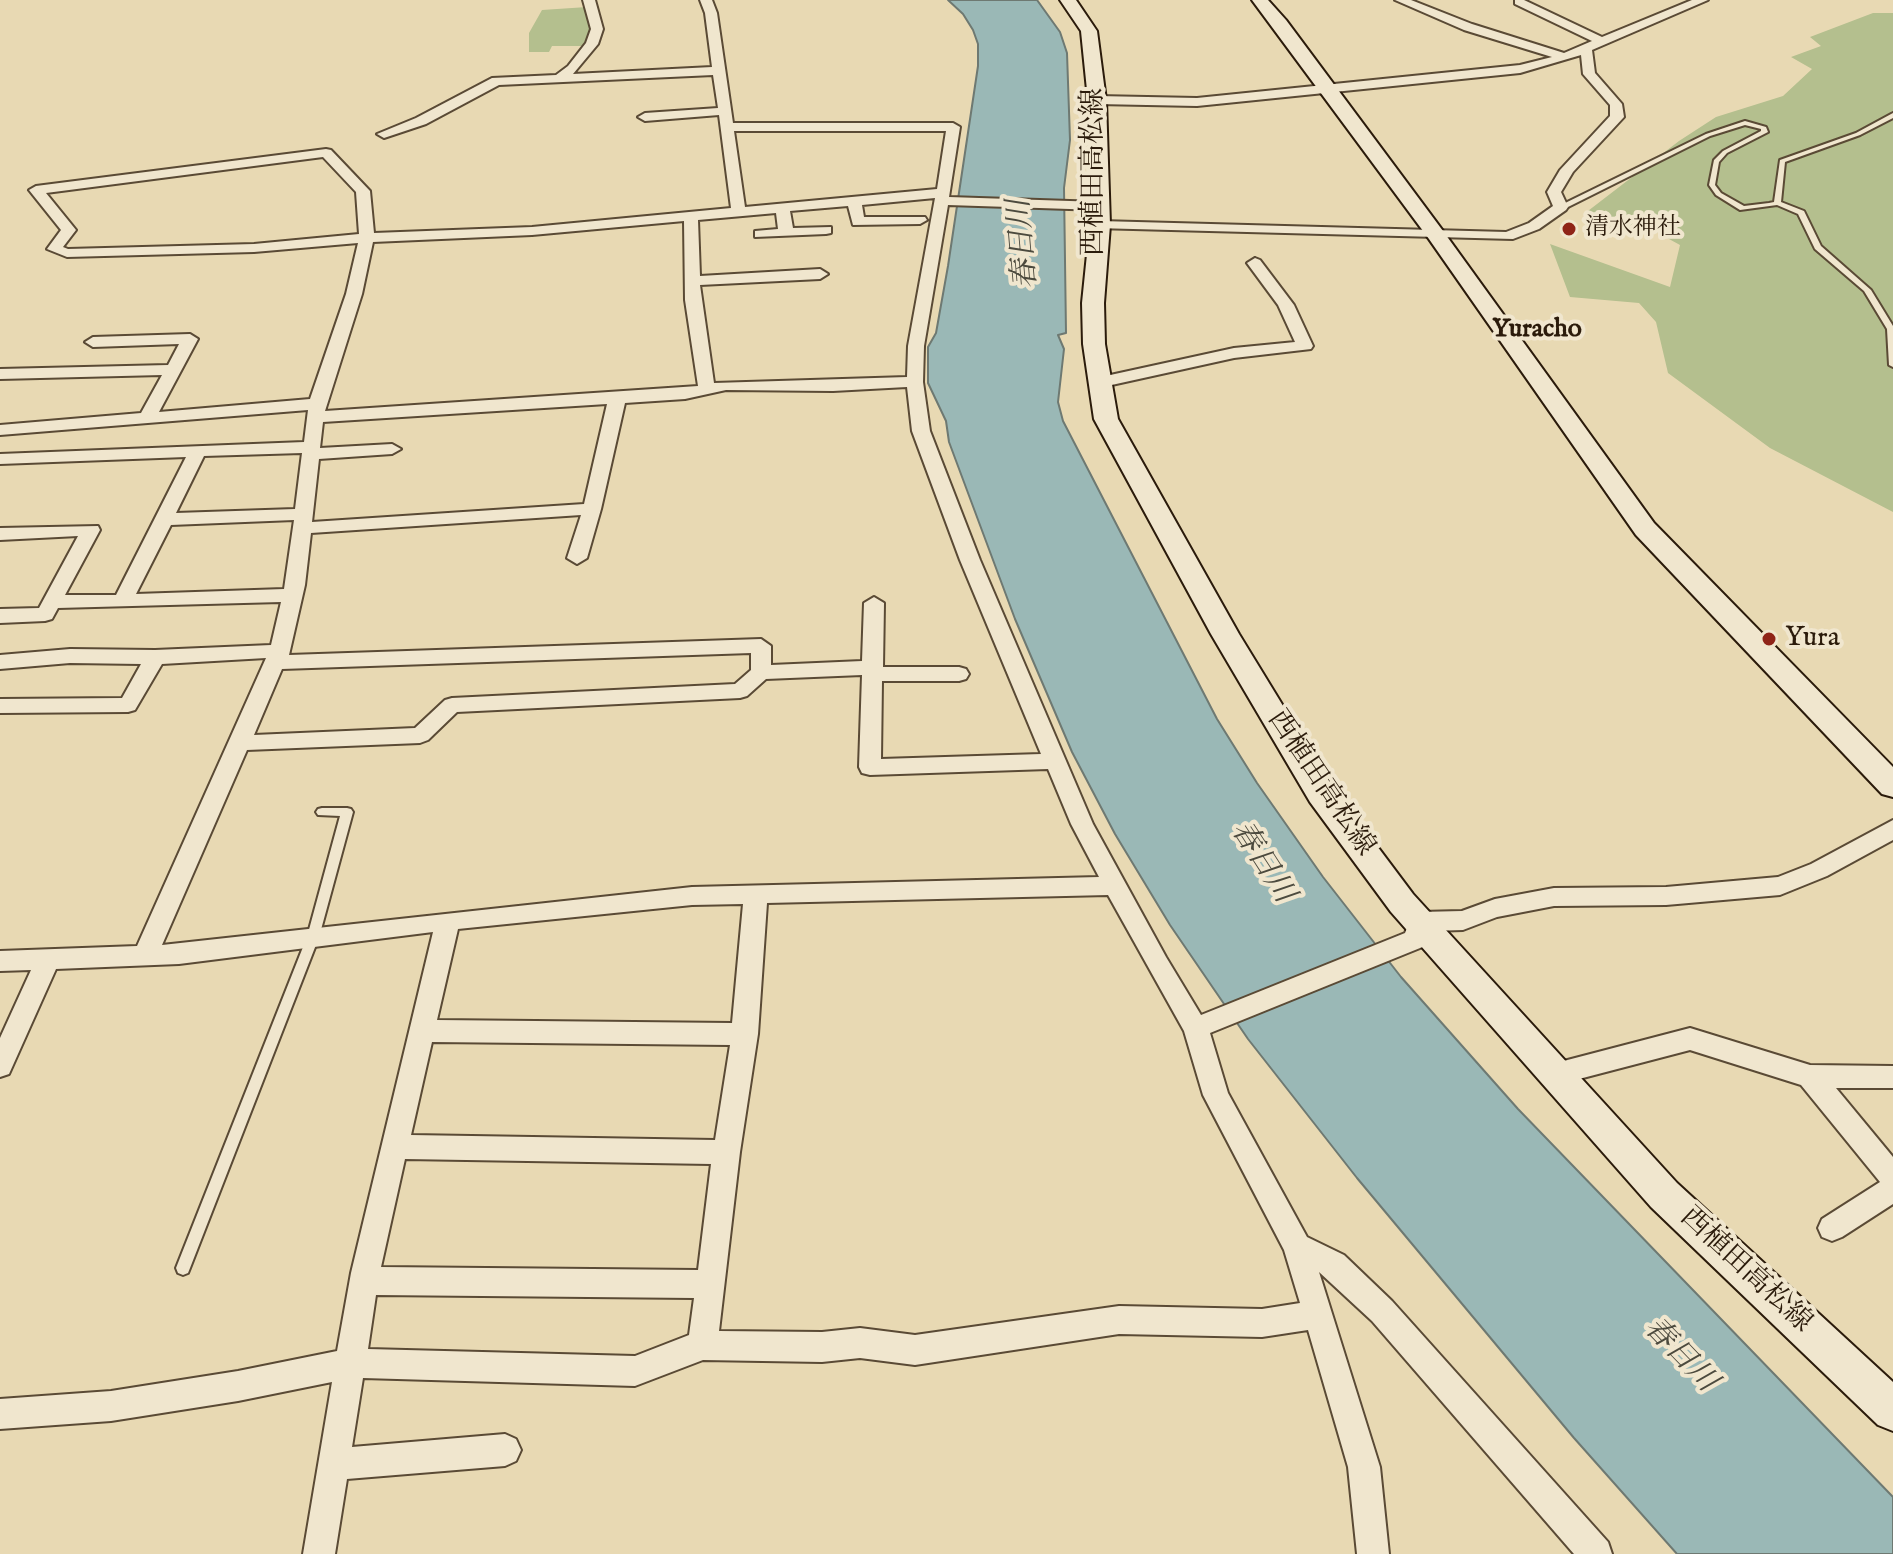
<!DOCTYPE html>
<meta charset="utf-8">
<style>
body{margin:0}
canvas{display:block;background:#e8d9b3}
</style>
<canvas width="1893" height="1554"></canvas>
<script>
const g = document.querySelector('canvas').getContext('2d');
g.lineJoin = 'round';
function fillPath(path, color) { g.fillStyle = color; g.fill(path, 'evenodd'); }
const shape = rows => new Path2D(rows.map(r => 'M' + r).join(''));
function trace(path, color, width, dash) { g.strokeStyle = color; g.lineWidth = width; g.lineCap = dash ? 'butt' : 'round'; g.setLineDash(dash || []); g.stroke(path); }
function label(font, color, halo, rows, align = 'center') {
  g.font = font + ' "IM FELL English","Noto Serif JP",serif'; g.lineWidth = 8; g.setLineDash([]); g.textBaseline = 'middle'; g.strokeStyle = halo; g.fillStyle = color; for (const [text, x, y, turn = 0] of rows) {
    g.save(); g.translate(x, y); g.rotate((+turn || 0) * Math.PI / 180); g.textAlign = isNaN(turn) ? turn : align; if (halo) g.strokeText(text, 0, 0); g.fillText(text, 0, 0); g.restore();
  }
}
const green = shape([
 [587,7,593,28,590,39,582,46,552,46,549,52,529,52,529,33,542,10],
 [1873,13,1893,13,1893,512,1770,448,1668,373,1656,322,1639,303,1570,297,1550,244,1670,287,1680,245,1647,227,1586,235,1584,214,1679,141,1716,117,1783,96,1812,69,1791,57,1821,46,1810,37]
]);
const water = shape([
 [948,0,1037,0,1060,32,1067,53,1070,140,1064,188,1066,333,1058,335,1064,349,1058,402,1063,421,1217,719,1257,783,1323,877,1401,977,1518,1109,1893,1497,1893,1554,1677,1554,1574,1438,1357,1178,1248,1039,1170,925,1115,834,1072,752,1015,619,949,442,946,421,928,383,928,347,936,333,948,266,978,66,978,44,973,30,963,14,948,0]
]);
const service = shape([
 [1893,113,1893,118,1860,135,1785,162,1781,202,1804,211,1821,246,1871,290,1893,326,1893,367,1889,365,1887,329,1864,291,1815,249,1798,214,1777,205,1740,210,1716,195,1709,185,1714,160,1723,151,1761,131,1761,129,1745,125,1710,136,1564,209,1557,207,1706,134,1745,121,1766,127,1768,132,1727,153,1719,162,1715,185,1721,193,1744,206,1769,203,1774,202,1780,160,1856,133,1893,113],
 [322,808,347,808,351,809,353,812,319,937,190,1268,188,1273,183,1275,178,1273,176,1268,307,937,340,816,318,815,316,812,318,809,322,808]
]);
const minor = shape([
 [583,0,595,0,603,29,598,44,573,74,712,67,705,13,700,0,712,0,717,13,733,123,953,123,960,127,949,197,1100,202,1107,206,1100,210,948,205,924,346,923,382,930,431,980,560,1093,824,1166,957,1201,1015,1405,933,1412,915,1420,912,1462,911,1495,899,1554,888,1666,887,1778,877,1811,864,1893,820,1893,840,1827,876,1780,895,1666,905,1554,906,1497,917,1463,930,1430,931,1425,946,1210,1033,1228,1093,1307,1237,1344,1255,1392,1301,1608,1542,1612,1554,1574,1554,1372,1321,1319,1272,1380,1467,1389,1554,1357,1554,1348,1467,1308,1330,1262,1337,1119,1334,915,1365,860,1358,822,1362,703,1360,635,1386,363,1378,352,1447,505,1434,516,1439,521,1450,516,1461,505,1466,347,1479,335,1554,303,1554,332,1382,238,1401,111,1421,0,1429,0,1399,111,1391,238,1371,337,1351,351,1273,433,932,179,964,56,969,9,1074,0,1077,0,1038,31,970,0,971,0,951,137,946,266,658,162,664,135,710,128,712,0,713,0,699,122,698,141,664,70,663,0,669,0,655,70,649,155,650,271,645,281,602,58,608,52,619,45,621,0,623,0,609,39,608,78,536,0,540,0,528,98,526,100,530,65,595,116,595,186,457,0,464,0,454,304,442,308,410,0,435,0,425,141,413,162,375,0,379,0,369,168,365,179,344,93,347,85,342,93,337,190,334,198,339,159,412,310,399,346,294,358,243,254,252,67,257,47,249,61,230,29,190,36,186,326,149,331,150,370,191,374,233,532,227,731,208,719,115,645,121,638,117,645,113,718,108,713,75,499,85,426,124,384,138,377,134,416,118,492,78,556,75,568,66,586,43,591,29,583,0],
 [734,131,946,131,937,189,745,207,734,131],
 [323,157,356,192,359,234,254,244,68,249,63,247,76,230,46,193,323,157],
 [935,198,908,346,907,377,714,383,700,285,820,279,828,274,820,269,700,276,698,220,776,213,778,229,755,231,755,237,826,234,831,233,831,227,793,228,790,211,848,206,853,225,920,224,927,220,925,217,864,217,862,205,935,198],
 [684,221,685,300,698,386,325,411,362,294,373,242,532,235,684,221],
 [907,387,912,431,960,560,1041,754,881,759,882,681,959,681,966,679,969,674,966,669,959,667,883,667,884,603,874,597,864,603,862,661,771,665,771,646,761,639,289,655,305,585,311,533,581,515,567,558,577,564,587,558,601,509,625,403,685,399,726,390,833,391,907,387],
 [607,404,584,504,312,522,319,459,392,454,401,449,392,444,320,448,323,422,607,404],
 [302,453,295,509,176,513,204,456,302,453],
 [294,520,284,589,136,594,171,525,294,520],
 [751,653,751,670,735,684,452,698,445,700,415,728,254,735,282,669,751,653],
 [862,675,859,767,862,773,870,775,1048,769,1071,824,1099,877,692,887,162,945,247,750,420,743,428,740,457,712,740,698,747,696,766,679,862,675],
 [1108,895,1184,1031,1203,1095,1284,1250,1300,1303,1262,1309,1119,1306,915,1335,860,1328,822,1332,719,1331,740,1152,758,1034,767,903,1108,895],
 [743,904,732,1023,437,1020,458,929,692,905,743,904],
 [432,1042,730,1045,715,1140,411,1135,432,1042],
 [405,1159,711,1164,698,1270,381,1267,405,1159],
 [376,1295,694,1298,689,1335,635,1356,368,1349,376,1295],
 [1395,0,1411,0,1472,24,1564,53,1592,41,1515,4,1515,0,1524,0,1602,37,1692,0,1708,0,1592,50,1595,73,1622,104,1624,117,1573,172,1561,192,1568,207,1566,210,1539,229,1513,239,1095,228,1095,222,1100,221,1506,232,1529,223,1553,206,1547,192,1560,170,1610,116,1610,105,1583,74,1581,55,1520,73,1197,106,1097,104,1091,100,1097,96,1197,98,1520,65,1552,57,1464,30,1395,0],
 [1255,258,1260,260,1294,305,1313,346,1311,349,1234,358,1098,388,1092,387,1090,383,1092,379,1234,348,1295,342,1278,305,1247,263,1255,258],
 [1690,1028,1810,1065,1893,1066,1893,1088,1836,1088,1893,1157,1893,1204,1842,1237,1832,1241,1822,1237,1818,1228,1822,1219,1880,1182,1801,1085,1690,1050,1556,1085,1547,1082,1543,1074,1547,1066,1556,1063,1690,1028]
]);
const secondary = shape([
 [1060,0,1076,0,1097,31,1106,100,1110,225,1104,303,1105,344,1118,419,1239,634,1332,786,1413,894,1677,1183,1893,1382,1893,1431,1878,1425,1651,1207,1391,912,1310,802,1211,634,1094,419,1083,344,1082,303,1090,225,1088,100,1081,31,1060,0],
 [1252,0,1268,0,1286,20,1443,231,1654,523,1893,767,1893,797,1882,794,1636,535,1429,239,1252,0]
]);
const markers = [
 [1569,229,8,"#8f2418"],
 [1769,639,8,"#8f2418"]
];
const farPoinames = [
 ["清水神社",1585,229]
];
const farQuarternames = [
 ["Yuracho",1537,331]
];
const streetNames = [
 ["西植田高松線",1095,172,-90],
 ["西植田高松線",1320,784,56],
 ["西植田高松線",1745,1271,43]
];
const poiNames = [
 ["Yura",1785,639]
];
const waterNames = [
 ["春日川",1025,244,-95],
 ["春日川",1261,863,57],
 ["春日川",1679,1356,46]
];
fillPath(green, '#b4bf8e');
fillPath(water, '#9ab8b6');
trace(water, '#6e7972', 2);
trace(service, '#5a4a35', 4);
trace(minor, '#5a4a35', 4);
trace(secondary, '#2b1b0b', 4);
fillPath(service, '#f0e6ce');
fillPath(minor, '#f0e6ce');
fillPath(secondary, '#f0e6ce');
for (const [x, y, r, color] of markers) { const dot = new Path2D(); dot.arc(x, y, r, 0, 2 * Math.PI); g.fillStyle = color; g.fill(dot); trace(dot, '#f0e6ce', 3); }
label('24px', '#2b1b0b', '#f0e6ce', farPoinames, 'left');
label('bold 26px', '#2b1b0b', '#f0e6ce', farQuarternames);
label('28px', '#2b1b0b', '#f0e6ce', streetNames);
label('28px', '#2b1b0b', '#f0e6ce', poiNames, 'left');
label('italic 30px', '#4c4a3e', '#f0e6ce', waterNames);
</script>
